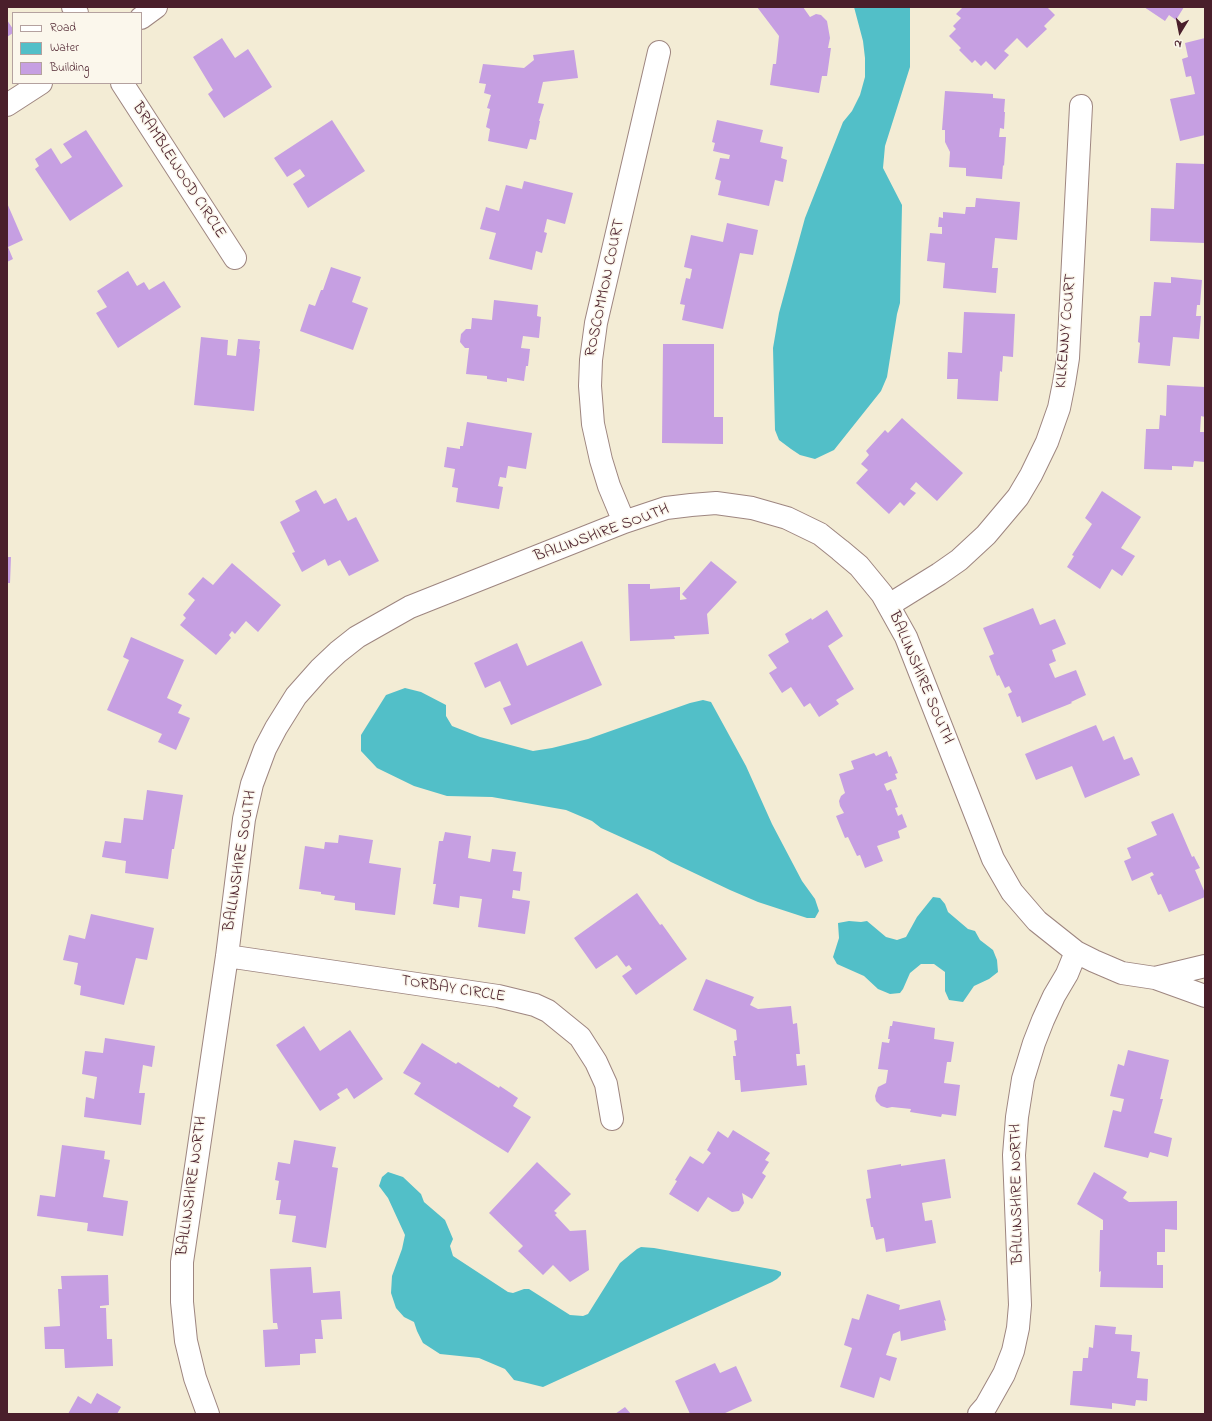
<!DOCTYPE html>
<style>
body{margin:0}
#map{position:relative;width:1212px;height:1421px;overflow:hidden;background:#f3ecd5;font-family:"Indie Flower",sans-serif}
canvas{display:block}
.frame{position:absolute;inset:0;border:8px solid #4a1f2b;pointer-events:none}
.legend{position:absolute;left:12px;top:12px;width:130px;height:72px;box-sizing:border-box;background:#fbf7ec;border:1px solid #b4a19f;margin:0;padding:5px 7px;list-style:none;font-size:12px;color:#4a1f2b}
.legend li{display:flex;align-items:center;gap:8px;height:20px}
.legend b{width:20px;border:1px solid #b4a19f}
.north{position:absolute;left:1160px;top:12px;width:40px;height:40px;-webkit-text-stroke:3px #fbf7ec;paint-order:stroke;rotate:190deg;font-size:11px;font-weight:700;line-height:16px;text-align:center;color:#4a1f2b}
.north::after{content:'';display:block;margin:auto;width:14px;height:18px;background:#4a1f2b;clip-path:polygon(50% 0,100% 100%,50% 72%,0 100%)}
</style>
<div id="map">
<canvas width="1212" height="1421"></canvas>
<div class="frame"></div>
<ul class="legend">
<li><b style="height:5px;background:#fff"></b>Road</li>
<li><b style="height:11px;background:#52bfc8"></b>Water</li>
<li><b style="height:11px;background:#c69fe2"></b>Building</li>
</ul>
<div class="north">N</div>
</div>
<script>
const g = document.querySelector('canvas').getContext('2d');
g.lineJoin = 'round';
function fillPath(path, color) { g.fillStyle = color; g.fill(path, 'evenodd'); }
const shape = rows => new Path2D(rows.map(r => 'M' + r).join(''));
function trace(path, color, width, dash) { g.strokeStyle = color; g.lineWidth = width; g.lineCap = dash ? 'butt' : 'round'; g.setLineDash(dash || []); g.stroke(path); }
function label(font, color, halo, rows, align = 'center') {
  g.font = font + ' "Indie Flower",sans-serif'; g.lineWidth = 3; g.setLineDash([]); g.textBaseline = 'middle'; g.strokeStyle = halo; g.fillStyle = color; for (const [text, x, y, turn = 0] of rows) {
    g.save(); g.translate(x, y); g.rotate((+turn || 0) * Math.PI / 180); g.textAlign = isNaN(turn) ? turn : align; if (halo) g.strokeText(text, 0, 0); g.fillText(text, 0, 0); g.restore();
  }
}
const water = shape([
 [854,7,910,7,910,67,885,146,883,168,902,205,900,303,897,314,887,377,881,391,834,450,815,459,800,455,791,449,779,440,775,430,773,348,779,313,805,218,843,122,852,111,860,95,865,77,865,58,863,41],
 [405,688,421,692,446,705,446,716,452,726,480,737,533,751,552,748,588,739,690,703,703,700,711,702,746,766,772,824,802,881,815,899,819,911,815,918,807,918,758,902,730,890,671,862,654,852,601,828,592,821,566,810,492,797,447,796,414,786,377,768,361,751,361,735,386,695],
 [933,897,940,898,945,904,948,912,968,929,975,931,980,940,993,950,997,960,998,972,989,979,974,986,963,1002,949,1000,945,991,945,972,934,964,921,964,910,973,903,989,900,993,890,994,878,989,864,976,837,964,833,957,839,938,838,923,849,921,861,922,867,921,886,937,897,940,906,937,917,917],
 [388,1172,403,1177,421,1194,424,1202,445,1220,453,1239,450,1246,453,1256,508,1292,513,1293,524,1289,529,1289,570,1315,583,1316,588,1314,620,1263,637,1249,641,1247,654,1248,776,1270,781,1272,781,1275,777,1279,772,1282,543,1387,523,1382,514,1380,505,1369,479,1358,440,1354,423,1343,417,1331,414,1322,404,1317,396,1308,391,1293,392,1276,402,1249,405,1235,388,1198,379,1186,382,1177]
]);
const building = shape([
 [757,7,803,7,810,17,816,14,821,15,827,21,830,38,828,48,831,48,827,76,822,76,819,93,770,85,773,64,776,64,779,36],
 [963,7,1047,7,1055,15,1044,26,1047,29,1027,48,1017,38,1004,51,1009,55,995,70,986,61,981,66,975,60,972,63,959,50,961,48,949,36,956,29,953,26,961,18,956,14],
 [1144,7,1184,7,1176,20,1169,15,1165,21],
 [7,20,13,29,13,33,7,37],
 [222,38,235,58,248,49,272,87,224,118,208,94,213,90,193,57],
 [1205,38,1205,135,1180,141,1170,99,1195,94,1191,76,1186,77,1182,59,1188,57,1185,43],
 [574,50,578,78,543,82,538,103,544,104,539,121,540,121,536,140,530,139,527,149,488,141,490,129,486,127,490,109,487,108,491,95,484,93,486,84,479,83,483,64,524,68,534,60,533,55],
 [945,91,993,94,993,98,1005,99,1004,112,1005,112,1004,129,1000,128,999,137,1006,137,1004,166,1003,165,1002,179,966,176,966,168,949,167,950,152,945,142,945,130,942,130],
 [332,120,365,171,308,208,293,184,305,176,300,169,287,177,274,158],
 [717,120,763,130,760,142,783,147,781,158,787,160,783,182,775,180,769,206,718,195,721,181,715,179,720,158,729,159,730,155,713,151,715,143,712,142],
 [86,130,123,186,70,221,35,169,39,166,35,159,51,148,61,164,72,157,63,144],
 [1176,163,1205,164,1205,243,1150,241,1151,208,1174,209],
 [524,181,573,193,565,224,547,219,544,232,547,233,542,253,536,251,532,270,489,259,496,233,480,229,486,207,499,211,506,185,522,189],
 [976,198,1020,202,1017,240,995,238,992,268,998,268,996,293,943,288,945,263,927,261,930,233,942,234,942,227,938,227,939,217,943,218,943,212,965,214,966,207,975,207],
 [7,203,23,240,8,247,13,259,7,262],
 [727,223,758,230,753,255,740,253,723,329,682,320,685,305,680,304,686,278,690,279,692,269,684,267,691,235,723,242],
 [331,267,361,277,352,302,368,308,353,350,300,331,309,304,315,306,321,290,323,290],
 [128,271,137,286,144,282,149,290,164,281,181,307,118,348,96,313,107,307,97,291],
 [1171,277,1202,280,1200,305,1197,305,1196,316,1201,316,1199,339,1173,337,1170,366,1138,363,1140,343,1138,342,1140,316,1151,316,1154,282,1171,283],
 [494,300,538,305,537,316,541,317,539,338,523,336,521,348,530,349,528,366,526,366,524,381,507,378,507,382,487,379,487,376,466,374,469,348,465,348,460,342,461,334,466,329,471,329,472,318,492,320],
 [964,312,1015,314,1013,357,1003,356,1002,372,1000,371,998,401,957,399,958,379,947,379,948,352,962,353],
 [201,337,228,340,227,355,236,356,238,339,260,341,259,349,260,349,254,411,194,405],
 [663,344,714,344,714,417,723,417,723,444,662,443],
 [1167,385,1205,387,1205,417,1201,416,1200,432,1205,432,1205,462,1194,461,1193,467,1172,466,1172,470,1144,469,1146,429,1159,429,1160,415,1166,416],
 [902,418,963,473,937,501,916,482,910,489,916,493,904,506,900,502,889,514,856,483,868,470,861,464,869,455,866,451,885,430,888,433],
 [467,422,532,433,526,469,508,466,506,478,500,477,498,486,503,487,499,509,456,502,458,488,452,487,455,469,444,467,447,447,460,449,460,446,463,446],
 [316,490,324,504,336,498,348,521,356,517,379,561,349,576,340,560,328,566,325,559,302,572,292,553,295,552,280,522,300,511,295,501],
 [1102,491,1141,517,1121,548,1135,556,1122,576,1112,569,1100,589,1067,567,1074,556,1072,555,1092,524,1085,518],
 [7,557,11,557,10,583,7,583],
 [711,561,737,582,707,614,709,634,674,636,675,639,630,641,628,584,650,584,650,589,680,587,680,600,687,599,682,594],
 [232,563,281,605,258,632,246,621,235,634,232,631,229,635,231,638,216,655,180,625,186,618,183,615,195,600,188,594,203,577,213,585],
 [1033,608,1040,625,1055,619,1066,644,1052,650,1056,661,1049,664,1055,678,1076,670,1086,695,1071,702,1072,703,1022,723,1020,716,1017,717,1008,694,1012,692,1009,686,1005,688,999,675,997,676,989,656,994,654,983,628],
 [827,610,843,636,828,646,854,689,836,700,839,704,819,717,810,703,804,707,791,687,782,693,769,673,777,668,768,655,789,642,785,634,811,618,812,620],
 [131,637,184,660,167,698,182,705,178,713,190,718,176,750,158,742,162,734,107,710,129,660,123,657],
 [582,641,602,685,511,725,503,708,511,705,500,681,485,688,474,663,517,643,527,666],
 [1096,725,1103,741,1114,736,1124,760,1132,757,1140,775,1085,798,1072,766,1036,780,1025,754],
 [887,751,889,757,891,756,898,773,895,774,897,779,884,784,887,791,891,789,898,807,895,808,898,816,902,814,907,827,898,831,900,838,877,846,883,861,865,868,860,855,857,856,848,837,845,838,836,816,844,813,840,806,839,801,841,796,845,793,839,774,854,769,851,761,874,753,876,756],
 [147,790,183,795,174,849,172,849,168,879,125,873,126,861,102,857,105,841,121,843,124,818,143,820],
 [1173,813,1192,857,1194,856,1200,868,1195,870,1205,893,1205,897,1169,912,1161,894,1158,895,1150,877,1154,875,1152,872,1132,881,1124,861,1131,858,1127,848,1157,835,1151,822],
 [445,832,471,836,468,858,490,862,492,849,516,852,513,871,522,872,520,891,513,890,512,898,530,901,525,934,478,927,482,899,460,896,459,908,433,904,436,884,433,884,439,841,443,841],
 [339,835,373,840,369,863,401,868,395,915,355,910,355,903,334,900,335,896,321,894,321,892,299,889,305,846,324,849,325,842,338,843],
 [637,893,660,925,662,924,687,959,636,995,622,976,632,969,629,965,626,967,617,955,596,969,574,938],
 [91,914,154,928,147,960,136,958,124,1005,80,995,81,986,74,984,78,963,63,960,69,935,85,939],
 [706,979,754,997,750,1005,758,1009,791,1006,793,1024,797,1023,800,1054,796,1054,797,1066,805,1065,807,1085,741,1092,740,1080,735,1080,733,1056,736,1056,734,1041,737,1040,736,1030,693,1010],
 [893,1021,935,1028,934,1039,954,1042,951,1062,947,1062,944,1083,960,1085,956,1116,942,1114,941,1117,910,1112,911,1109,892,1107,887,1108,881,1106,876,1101,875,1096,878,1087,886,1083,888,1070,878,1069,882,1042,889,1043,890,1039,888,1039,890,1026,892,1026],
 [304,1026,320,1051,350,1030,383,1079,354,1099,347,1088,337,1094,340,1098,320,1111,276,1045],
 [105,1038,155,1046,152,1067,143,1065,139,1093,145,1093,141,1125,84,1117,86,1097,94,1099,97,1077,82,1074,85,1051,103,1053],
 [422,1043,456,1064,458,1062,499,1088,500,1086,518,1098,513,1106,531,1117,508,1153,414,1094,421,1083,403,1073],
 [1128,1050,1169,1060,1160,1099,1163,1099,1154,1133,1172,1138,1168,1157,1150,1152,1148,1158,1104,1147,1113,1110,1121,1112,1124,1099,1110,1096,1118,1064,1124,1066],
 [733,1130,770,1153,765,1160,769,1162,762,1173,766,1176,752,1199,742,1193,744,1203,739,1211,732,1212,708,1197,698,1212,669,1194,677,1181,675,1180,690,1156,703,1164,711,1153,707,1150,718,1131,728,1138],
 [294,1140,336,1147,332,1167,338,1168,326,1248,292,1242,296,1216,279,1214,281,1200,276,1200,279,1181,275,1180,278,1162,290,1164],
 [62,1145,105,1151,104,1159,110,1160,103,1197,128,1201,123,1236,87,1231,88,1223,37,1216,40,1195,55,1197],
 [945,1159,951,1198,922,1203,925,1221,932,1220,936,1243,886,1252,884,1238,876,1240,873,1227,871,1227,866,1199,871,1198,867,1170,901,1164,901,1166],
 [537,1162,571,1194,554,1211,557,1213,555,1215,570,1231,586,1230,589,1270,570,1282,553,1265,543,1275,518,1251,523,1246,489,1213],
 [1094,1172,1127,1192,1123,1198,1129,1202,1177,1201,1177,1230,1165,1229,1165,1252,1157,1252,1157,1265,1163,1265,1163,1288,1100,1287,1101,1271,1099,1272,1100,1230,1103,1230,1103,1220,1077,1204],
 [311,1267,313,1293,340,1291,342,1319,321,1320,323,1339,315,1339,316,1353,300,1354,300,1365,265,1367,263,1330,278,1329,277,1323,273,1323,270,1269],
 [108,1275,109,1305,100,1306,100,1308,106,1308,107,1339,112,1339,113,1366,65,1368,64,1349,45,1349,44,1327,60,1326,58,1289,62,1289,61,1276],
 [867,1294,900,1305,899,1310,940,1300,946,1321,944,1320,946,1330,901,1341,900,1331,893,1334,886,1355,897,1358,890,1381,880,1377,874,1398,840,1387,852,1348,844,1345,852,1318,859,1320],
 [1095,1325,1116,1327,1115,1334,1132,1335,1131,1351,1140,1352,1137,1378,1148,1379,1147,1401,1136,1400,1135,1406,1112,1403,1112,1409,1070,1405,1073,1371,1082,1371,1083,1358,1088,1358,1089,1347,1093,1348],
 [715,1363,720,1373,736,1366,752,1401,723,1414,690,1414,675,1381],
 [97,1393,121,1407,117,1414,68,1414,78,1396,91,1404],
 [625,1407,631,1414,615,1414]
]);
const minor = shape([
 [73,7,77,13],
 [141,18,156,7],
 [122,83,235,258],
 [7,105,41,83],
 [624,522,609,486,601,460,593,424,590,386,591,360,596,323,659,52],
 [889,605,939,574,959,560,986,535,1018,497,1031,475,1047,442,1059,408,1064,383,1068,358,1081,106],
 [227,956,498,996,535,1005,548,1011,580,1037,596,1062,606,1084,612,1119],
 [1155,978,1205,996],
 [208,1414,195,1378,186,1341,182,1302,182,1262,227,956,244,819,252,784,265,749,276,728,296,696,320,669,338,652,357,637,410,607,624,522,666,508,691,505,716,503,752,508,787,518,820,534,840,550,859,566,882,594,906,637,993,859,1012,892,1037,921,1076,952,1094,961,1122,973,1155,978,1205,966],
 [979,1414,986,1406,1004,1374,1013,1351,1018,1328,1020,1305,1014,1155,1017,1117,1023,1079,1034,1043,1043,1020,1054,996,1067,974,1076,952]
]);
const streetNames = [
 ["BRAMBLEWOOD CIRCLE",178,171,57],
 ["ROSCOMMON COURT",606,288,-78],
 ["KILKENNY COURT",1067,331,-85],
 ["BALLINSHIRE SOUTH",602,534,-20],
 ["BALLINSHIRE SOUTH",920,678,67],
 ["BALLINSHIRE SOUTH",241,861,-81],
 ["TORBAY CIRCLE",453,990,9],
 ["BALLINSHIRE NORTH",193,1186,-82],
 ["BALLINSHIRE NORTH",1018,1194,-91]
];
fillPath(water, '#52bfc8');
fillPath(building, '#c69fe2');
trace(minor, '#9e8680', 24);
trace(minor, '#fff', 22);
label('16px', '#4a1f2b', '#fbf7ec', streetNames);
</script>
